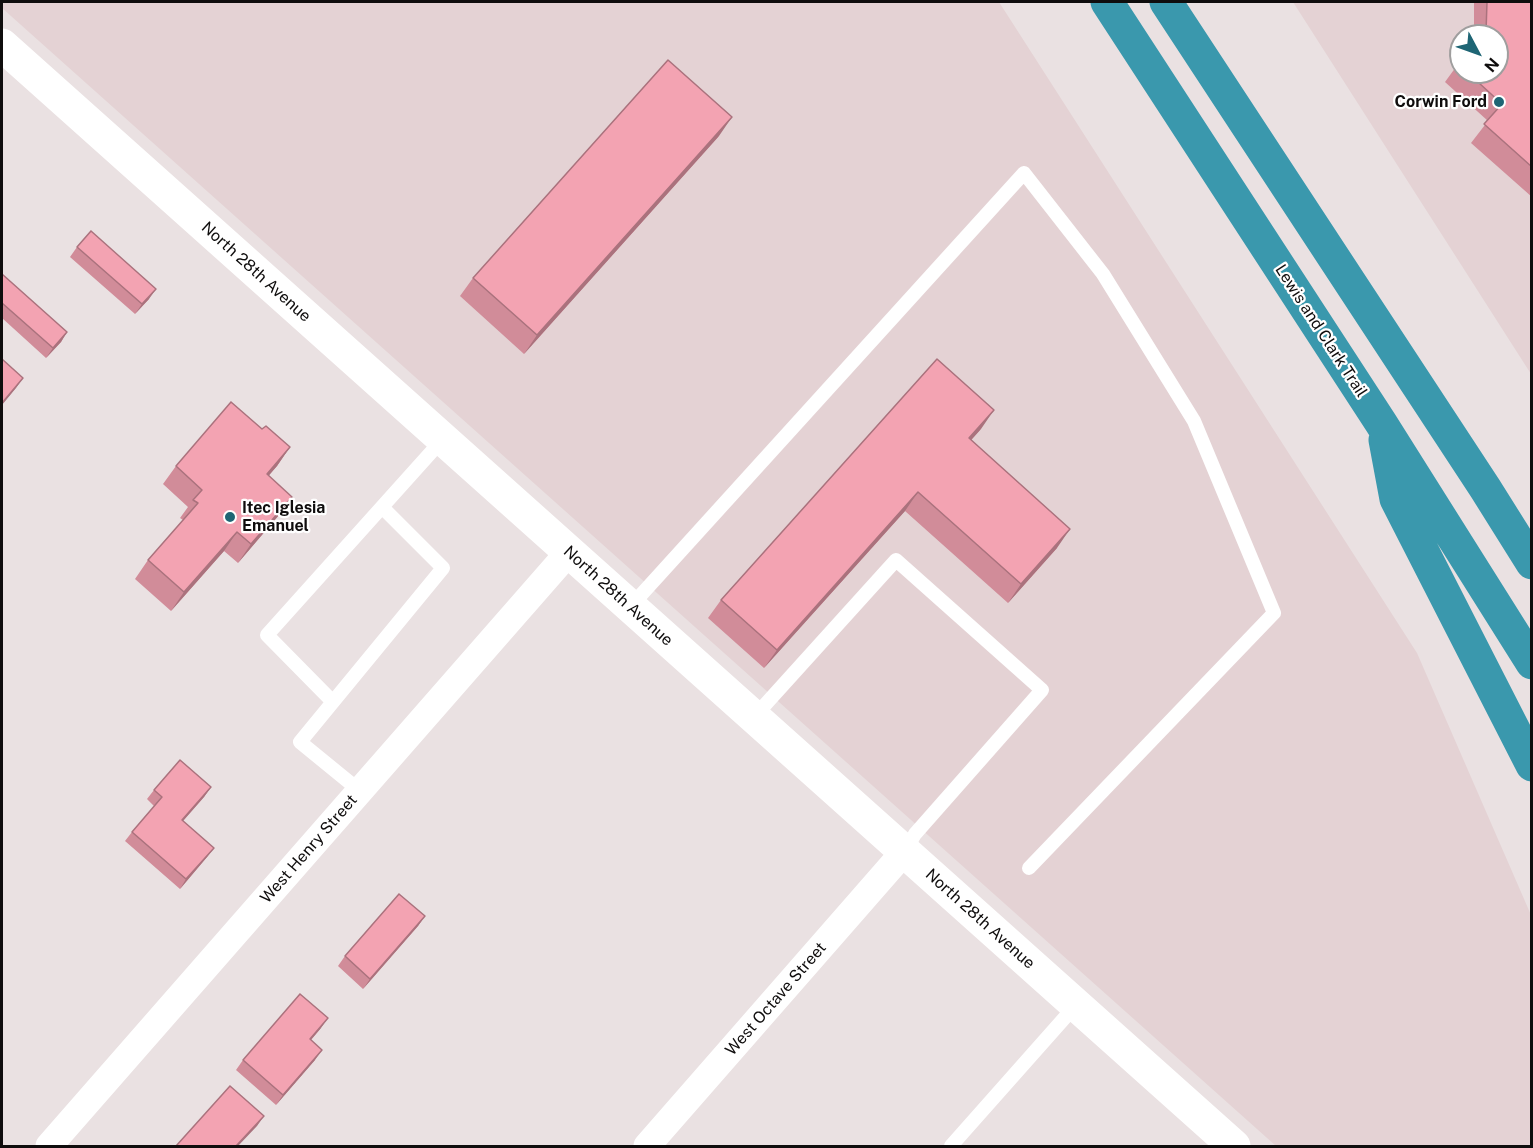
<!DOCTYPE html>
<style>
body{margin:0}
#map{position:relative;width:1533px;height:1148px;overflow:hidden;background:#eae1e2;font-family:"Public Sans",sans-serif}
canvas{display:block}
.frame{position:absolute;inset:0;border:3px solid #0f0d0d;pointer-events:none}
.north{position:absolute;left:1449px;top:24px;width:60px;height:60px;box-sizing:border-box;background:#fff;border:2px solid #9f9e9e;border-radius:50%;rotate:131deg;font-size:16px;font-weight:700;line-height:24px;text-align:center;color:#0f0d0d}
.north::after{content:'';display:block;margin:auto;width:21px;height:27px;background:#1e6574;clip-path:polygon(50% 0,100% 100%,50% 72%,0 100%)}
</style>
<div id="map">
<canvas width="1533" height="1148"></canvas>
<div class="frame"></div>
<div class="north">N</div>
</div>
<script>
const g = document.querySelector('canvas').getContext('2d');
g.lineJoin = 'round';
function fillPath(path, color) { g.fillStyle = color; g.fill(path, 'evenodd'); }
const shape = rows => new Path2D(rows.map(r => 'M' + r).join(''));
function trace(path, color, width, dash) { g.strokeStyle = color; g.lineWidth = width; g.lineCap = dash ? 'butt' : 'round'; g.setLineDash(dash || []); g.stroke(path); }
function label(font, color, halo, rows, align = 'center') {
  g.font = font + ' "Public Sans",sans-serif'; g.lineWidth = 4.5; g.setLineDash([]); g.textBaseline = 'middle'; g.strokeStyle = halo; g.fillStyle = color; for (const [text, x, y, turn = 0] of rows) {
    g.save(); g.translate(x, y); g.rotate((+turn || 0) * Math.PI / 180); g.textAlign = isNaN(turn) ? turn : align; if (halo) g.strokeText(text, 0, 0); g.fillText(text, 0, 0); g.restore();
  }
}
const built = shape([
 [2,2,999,2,1417,653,1531,915,1531,1146,1276,1146,2,8],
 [1293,2,1531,2,1531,374],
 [1461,36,1497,36,1497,72,1461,72]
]);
const lane = shape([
 [630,607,1024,173,1103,274,1194,421,1274,613,1029,868],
 [333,702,267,635,443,439],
 [754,717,896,560,1042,690,915,834,905,851],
 [360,791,300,742,443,568,382,507],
 [951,1146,1076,1005]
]);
const street = shape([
 [49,1146,569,552],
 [647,1146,904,852]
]);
const secondary = shape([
 [2,45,1234,1146]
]);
const highway = shape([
 [1107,2,1381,423,1532,663],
 [1166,2,1485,488,1532,563],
 [1385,440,1396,499,1532,765]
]);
const wall = shape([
 [1473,2,1532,2,1532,197,1471,143,1488,121,1445,82,1461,60,1461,72,1497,72,1497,36,1474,36,1474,2],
 [719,136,524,354,460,296,473,278],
 [77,247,149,299,135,314,70,257],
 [2,274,67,332,61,342,46,358,2,318],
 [262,429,290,447,277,466,268,476,279,515,238,563,224,551,171,611,135,579,148,560,183,520,180,518,188,507,163,484,176,466],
 [981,429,971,440,1057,548,1008,603,905,511,764,668,708,618,721,600],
 [211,787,204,797,183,821,214,848,207,857,180,889,125,841,132,832,154,806,147,799,154,790],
 [425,916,418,926,363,989,338,966,345,956],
 [321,1028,311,1040,315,1060,276,1105,236,1070,243,1060]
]);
const shadedWall = shape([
 [732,117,719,136,524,354,537,335],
 [156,289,149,299,135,314,142,304],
 [67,332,61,342,46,358,53,348],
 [23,378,16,388,2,405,2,403],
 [994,410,981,429,956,457,969,438],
 [290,447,277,466,254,493,267,474],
 [918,492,905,511,764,668,777,650],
 [292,497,279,515,238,563,251,544],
 [1070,529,1057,548,1008,603,1021,584],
 [237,532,224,551,171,611,184,592],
 [211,787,204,797,175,830,182,820],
 [214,848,207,857,180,889,186,879],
 [425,916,418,926,363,989,370,979],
 [328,1018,321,1028,303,1049,310,1039],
 [322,1050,315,1060,276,1105,283,1095],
 [264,1116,257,1126,238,1146,236,1146]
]);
const building = shape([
 [1487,2,1532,2,1532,167,1484,124,1502,104,1467,72,1497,72,1497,36,1482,36,1486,32,1487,2],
 [668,60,732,117,537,335,473,278,668,60],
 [1461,60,1461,67,1458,64,1461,60],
 [91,231,156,289,142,304,77,247,91,231],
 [2,274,67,332,53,348,2,303,2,274],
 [2,359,23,378,2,403,2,359],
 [937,359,994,410,969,438,1070,529,1021,584,918,492,777,650,721,600,937,359],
 [231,402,262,429,266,426,290,447,267,474,292,497,251,544,237,532,184,592,148,560,198,503,193,500,202,490,176,466,231,402],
 [180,760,211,787,182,820,214,848,186,879,132,832,162,797,154,790,180,760],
 [399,894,425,916,370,979,345,956,399,894],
 [300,994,328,1018,310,1039,322,1050,283,1095,243,1060,300,994],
 [230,1086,264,1116,236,1146,176,1146,230,1086]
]);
const markers = [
 [1499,102,6,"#1e6574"],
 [230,517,6,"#1e6574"]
];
const poiNames = [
 ["Corwin Ford",1487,102],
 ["Itec Iglesia",242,508,"left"],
 ["Emanuel",242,526,"left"]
];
const streetNames = [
 ["North 28th Avenue",256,272,42],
 ["Lewis and Clark Trail",1321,331,57],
 ["North 28th Avenue",618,596,42],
 ["West Henry Street",309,849,-49],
 ["North 28th Avenue",980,919,42],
 ["West Octave Street",776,999,-49]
];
fillPath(built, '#e4d2d4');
trace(lane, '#fff', 14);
trace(street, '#fff', 27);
trace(secondary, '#fff', 33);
trace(highway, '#3a98ad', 33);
fillPath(wall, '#d18c99');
fillPath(shadedWall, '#aa727d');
fillPath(building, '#f3a3b2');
trace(building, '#aa727d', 1.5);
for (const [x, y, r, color] of markers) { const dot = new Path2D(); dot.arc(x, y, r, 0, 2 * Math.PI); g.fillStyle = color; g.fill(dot); trace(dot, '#fff', 2); }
label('bold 16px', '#0f0d0d', '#fff', poiNames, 'right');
label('16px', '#0f0d0d', '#fff', streetNames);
</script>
